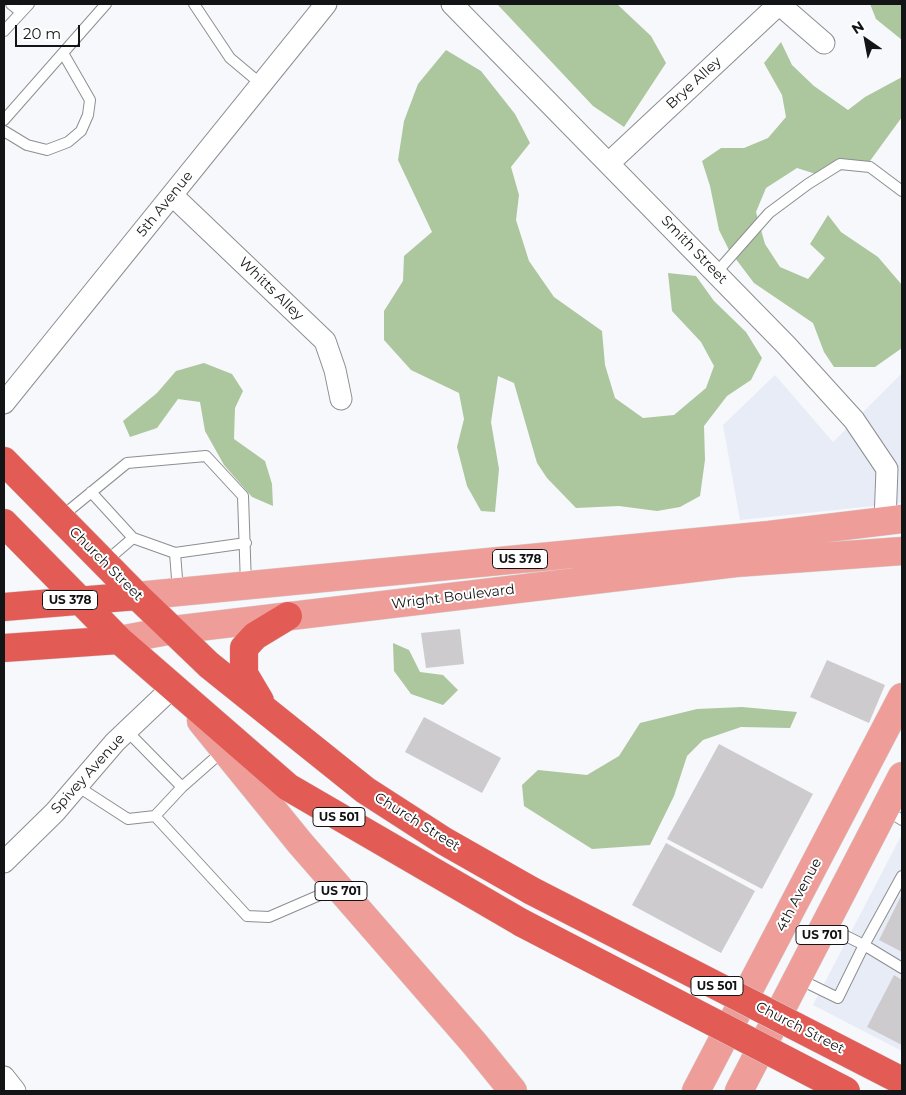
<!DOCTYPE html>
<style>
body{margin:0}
#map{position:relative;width:906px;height:1095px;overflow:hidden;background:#f6f8fb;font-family:Montserrat,sans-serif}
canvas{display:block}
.frame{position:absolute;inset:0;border:5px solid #131415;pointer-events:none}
.north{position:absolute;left:841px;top:15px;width:50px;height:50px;-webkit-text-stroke:4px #fff;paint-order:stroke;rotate:327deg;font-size:14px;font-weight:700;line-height:20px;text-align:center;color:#131415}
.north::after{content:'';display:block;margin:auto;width:18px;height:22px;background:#131415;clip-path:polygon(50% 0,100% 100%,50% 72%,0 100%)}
.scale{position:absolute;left:15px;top:25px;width:65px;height:22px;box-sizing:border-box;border:2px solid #131415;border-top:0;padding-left:6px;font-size:15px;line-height:18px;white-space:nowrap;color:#131415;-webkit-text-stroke:4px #fff;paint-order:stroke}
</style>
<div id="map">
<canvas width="906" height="1095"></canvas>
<div class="frame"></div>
<div class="north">N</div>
<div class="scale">20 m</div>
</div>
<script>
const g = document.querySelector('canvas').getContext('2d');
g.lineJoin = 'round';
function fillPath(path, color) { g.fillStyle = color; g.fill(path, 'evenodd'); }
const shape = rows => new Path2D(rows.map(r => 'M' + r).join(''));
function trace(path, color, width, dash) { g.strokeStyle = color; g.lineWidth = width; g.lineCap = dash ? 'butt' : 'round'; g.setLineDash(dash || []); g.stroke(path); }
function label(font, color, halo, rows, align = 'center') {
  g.font = font + ' Montserrat,sans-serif'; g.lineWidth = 4; g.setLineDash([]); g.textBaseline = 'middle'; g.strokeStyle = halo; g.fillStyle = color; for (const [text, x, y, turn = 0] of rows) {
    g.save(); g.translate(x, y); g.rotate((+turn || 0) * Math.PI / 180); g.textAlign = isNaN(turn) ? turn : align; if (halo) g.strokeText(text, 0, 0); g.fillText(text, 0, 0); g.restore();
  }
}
const built = shape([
 [902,373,902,503,740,520,723,425,775,375,833,442],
 [902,834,902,1051,813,1005]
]);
const forest = shape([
 [497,4,617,4,651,36,666,63,624,127,593,106],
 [870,4,902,4,902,40,876,19],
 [781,42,792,65,814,86,848,110,865,97,902,77,902,117,867,165,819,175,797,168,766,188,756,212,765,244,780,267,808,279,825,258,810,244,828,215,841,232,878,257,902,285,902,348,875,367,834,367,824,352,813,323,754,283,729,250,719,230,710,186,702,161,721,148,744,148,768,138,786,117,782,95,764,63],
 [446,50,481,71,515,114,530,143,511,167,519,195,516,220,529,261,554,297,602,331,605,365,615,398,643,418,674,415,706,388,714,366,701,342,672,311,668,273,696,276,714,301,746,332,762,358,751,380,727,396,704,426,705,460,700,496,680,507,657,511,619,506,576,508,547,478,537,463,514,383,498,376,491,422,499,469,495,512,481,511,467,486,457,447,464,419,459,393,411,370,384,340,384,311,403,281,404,256,432,232,398,160,404,121,418,84],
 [204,363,232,374,243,391,235,408,234,439,265,461,272,484,273,506,252,497,224,465,205,431,200,402,178,399,157,428,130,437,123,421,157,393,176,371],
 [393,643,409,650,420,672,443,675,458,690,443,705,411,694,394,671],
 [742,707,797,712,790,728,741,727,703,740,687,756,674,796,650,845,592,849,524,806,522,785,538,770,587,775,619,756,640,723,697,709]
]);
const building = shape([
 [460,629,464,664,426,668,421,633],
 [827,660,885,685,869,723,810,697],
 [424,717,501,758,482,793,405,752],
 [719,744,813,794,762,889,667,839],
 [666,843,755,891,721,953,632,905],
 [902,894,902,952,879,940],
 [894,975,902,980,902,1045,867,1027]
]);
const lane = shape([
 [11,4,21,12],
 [194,4,230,58,261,84],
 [4,31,29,4],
 [4,120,106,4],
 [4,131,27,145,47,150,68,142,81,131,88,115,90,100,63,53],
 [716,273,769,213,808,184,840,164,870,167,902,191],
 [91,492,133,538,105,562],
 [61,517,127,463,206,456,243,496,246,585],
 [133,538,175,553,246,543],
 [175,553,178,591],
 [77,786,128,819,155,816,182,787,127,731],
 [182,787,224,750],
 [886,810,902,820],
 [155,816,247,916,269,917,336,888],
 [826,926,864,945,902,876],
 [799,979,838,998,864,945,902,968]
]);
const street = shape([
 [452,4,786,345,854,420,887,469,885,521],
 [779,4,824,43],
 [609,163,779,4],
 [172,195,325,341,335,370,341,399],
 [4,403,326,4],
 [4,862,55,812,115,742,173,687],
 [4,1077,15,1091]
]);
const primary = shape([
 [137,596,769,535,902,519],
 [119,640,173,630,736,563,902,551],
 [201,721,300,843,474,1043,513,1091],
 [696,1091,902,697],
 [739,1091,902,776]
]);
const highway = shape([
 [4,461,137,596,209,665,365,790,444,841,532,891],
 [4,523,119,640,288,787,522,923],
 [4,607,137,596],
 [4,648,119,640],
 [260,701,244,674,244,648,255,636,288,616]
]);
const highwayBridge = shape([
 [532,891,902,1081],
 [522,923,846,1091]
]);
const shields = [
 [520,559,55],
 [70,600,55],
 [339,817,52],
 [341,891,52],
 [822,935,52],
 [717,986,52]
];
const shieldNames = [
 ["US 378",520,559],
 ["US 378",70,600],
 ["US 501",339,817],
 ["US 701",341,891],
 ["US 701",822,935],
 ["US 501",717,986]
];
const streetNames = [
 ["Brye Alley",694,83,-43],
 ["5th Avenue",165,204,-51],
 ["Smith Street",694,250,46],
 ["Whitts Alley",271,289,44],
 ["Church Street",106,564,45],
 ["Wright Boulevard",453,597,-7],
 ["Spivey Avenue",88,774,-48],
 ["Church Street",417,822,32],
 ["4th Avenue",799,895,-62],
 ["Church Street",800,1028,27]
];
fillPath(built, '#e8ecf6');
fillPath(forest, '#acc69e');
fillPath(building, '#cecbce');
trace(lane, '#8c8e91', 12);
trace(street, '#8c8e91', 23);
trace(primary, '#d5d5d5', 29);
trace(highway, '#d5d5d5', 29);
trace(lane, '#fff', 10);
trace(street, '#fff', 21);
trace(primary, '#ee9d98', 28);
trace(highway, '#e25b54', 28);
trace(highwayBridge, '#d5d5d5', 29, []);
trace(highwayBridge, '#e25b54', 28);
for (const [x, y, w] of shields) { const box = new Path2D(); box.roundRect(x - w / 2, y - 9.5, w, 19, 4); g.fillStyle = '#fff'; g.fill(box); trace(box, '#131415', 1); }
label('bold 12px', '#131415', null, shieldNames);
label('14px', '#131415', '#fff', streetNames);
</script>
